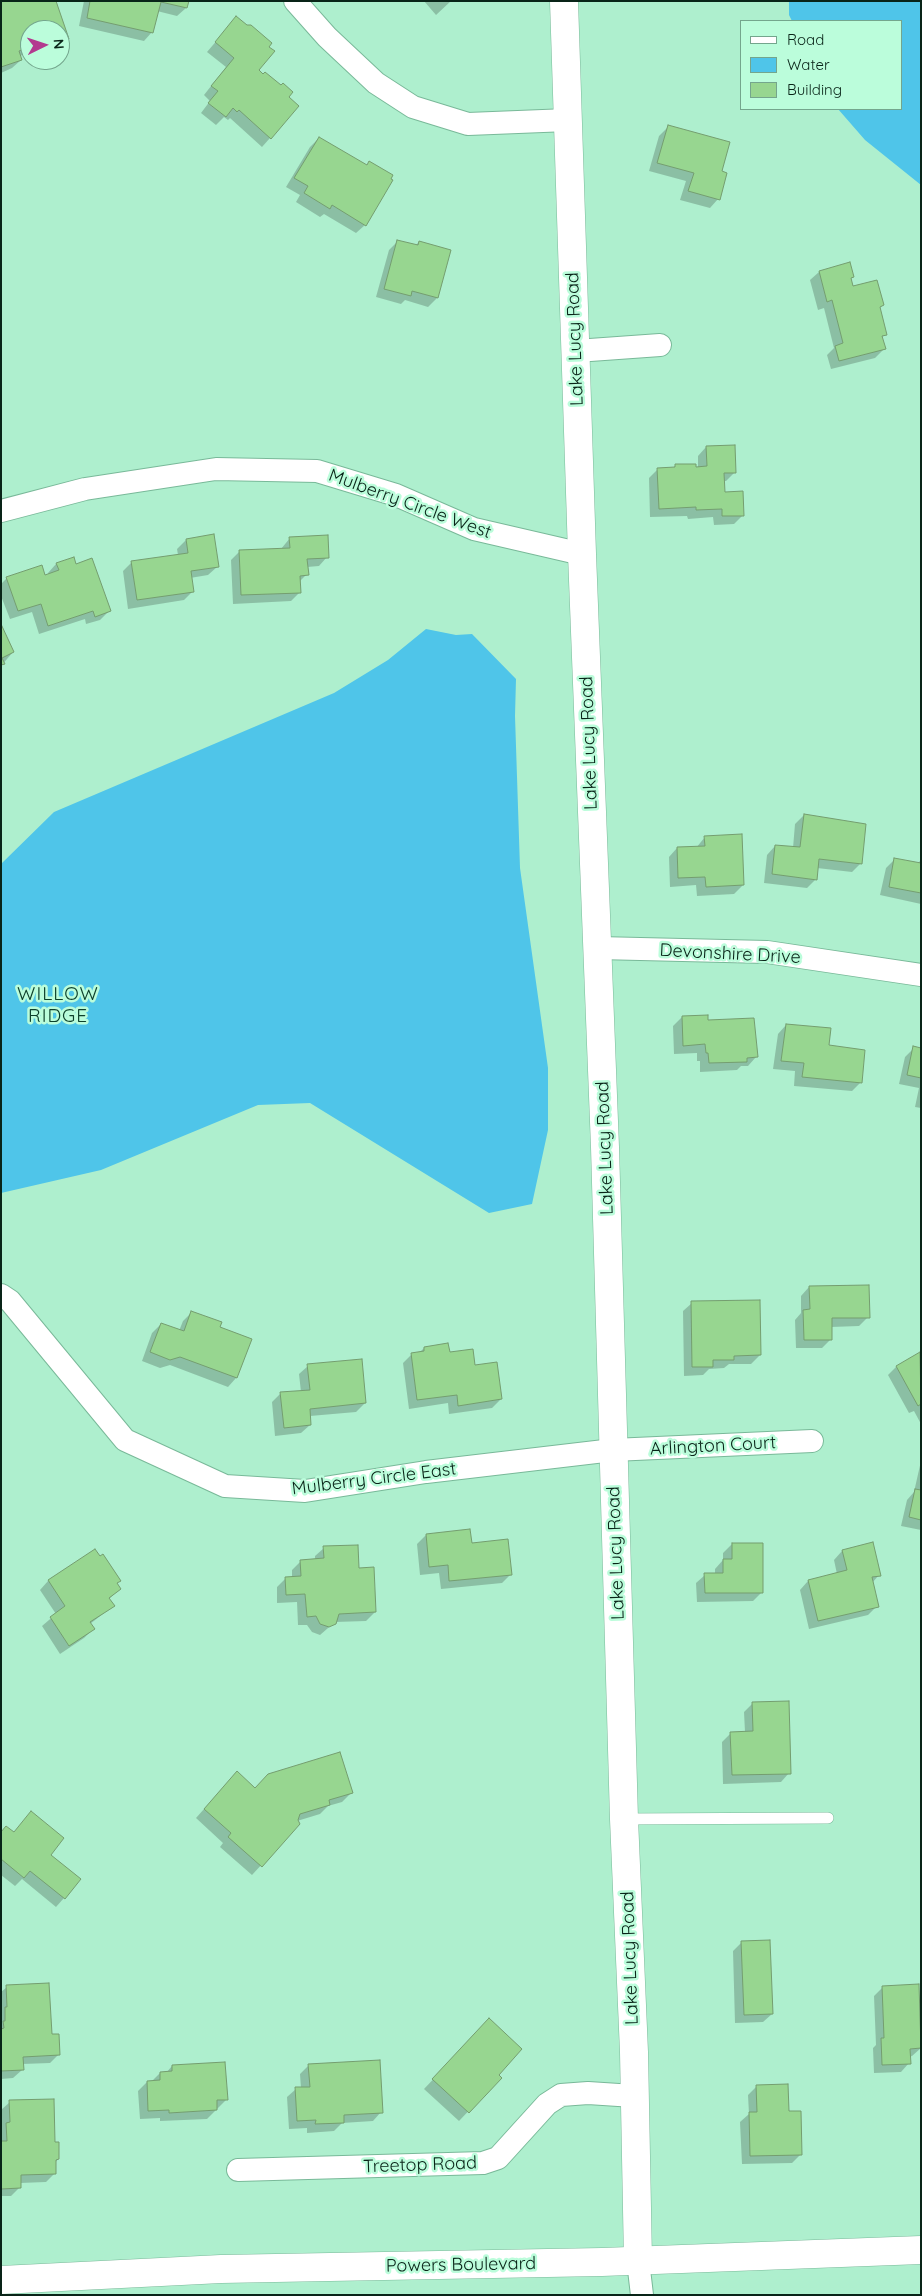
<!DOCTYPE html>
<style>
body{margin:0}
#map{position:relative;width:922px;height:2296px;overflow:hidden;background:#aeefce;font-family:Quicksand,sans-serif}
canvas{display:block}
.frame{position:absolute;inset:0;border:2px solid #092418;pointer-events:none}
.legend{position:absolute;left:740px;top:20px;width:162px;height:90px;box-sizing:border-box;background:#bbfddb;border:1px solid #74a68d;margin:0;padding:6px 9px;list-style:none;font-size:15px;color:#092418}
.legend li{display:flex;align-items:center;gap:10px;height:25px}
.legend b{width:25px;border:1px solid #74a68d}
.north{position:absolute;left:20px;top:20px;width:50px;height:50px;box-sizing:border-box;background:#bbfddb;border:1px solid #74a68d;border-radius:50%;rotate:86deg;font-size:14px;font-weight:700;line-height:20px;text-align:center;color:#092418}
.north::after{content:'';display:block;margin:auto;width:18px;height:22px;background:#b33a8f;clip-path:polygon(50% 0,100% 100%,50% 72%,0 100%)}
</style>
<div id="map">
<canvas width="922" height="2296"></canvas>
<div class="frame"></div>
<ul class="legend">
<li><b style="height:6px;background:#fff"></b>Road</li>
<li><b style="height:14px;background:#4fc5e9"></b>Water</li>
<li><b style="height:14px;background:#97d690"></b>Building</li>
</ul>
<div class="north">N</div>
</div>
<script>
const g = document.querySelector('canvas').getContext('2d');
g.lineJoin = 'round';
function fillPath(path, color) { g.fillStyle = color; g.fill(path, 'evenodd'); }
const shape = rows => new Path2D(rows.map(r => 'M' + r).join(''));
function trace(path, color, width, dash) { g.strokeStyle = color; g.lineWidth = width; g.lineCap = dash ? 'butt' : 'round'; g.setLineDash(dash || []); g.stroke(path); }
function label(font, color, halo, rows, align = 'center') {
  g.font = font + ' Quicksand,sans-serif'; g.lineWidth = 5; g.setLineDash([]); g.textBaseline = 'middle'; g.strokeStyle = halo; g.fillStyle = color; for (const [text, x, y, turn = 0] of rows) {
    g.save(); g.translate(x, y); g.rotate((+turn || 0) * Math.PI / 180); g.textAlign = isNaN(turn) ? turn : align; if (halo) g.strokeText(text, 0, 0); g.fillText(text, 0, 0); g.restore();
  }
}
const water = shape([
 [789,1,921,1,921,185,865,140,838,109,901,109,901,21,792,21,789,15],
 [426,629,456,635,472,634,516,679,515,716,520,868,548,1068,548,1130,532,1204,489,1213,310,1103,258,1105,101,1170,1,1193,1,864,54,812,334,693,388,660]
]);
const shadow = shape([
 [1,1,55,1,68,38,60,46,60,30,30,30,30,52,20,56,21,60,12,68,1,73],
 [84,1,188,1,186,8,177,16,157,11,152,32,144,41,79,26],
 [424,1,451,1,436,15],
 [236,18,267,47,257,70,287,97,270,138,262,147,230,118,228,120,224,117,216,125,201,113,210,101,204,95,226,67,207,52],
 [668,127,721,172,718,199,710,208,680,200,686,181,649,171,659,136],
 [319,138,365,225,356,233,324,214,320,217,296,202,300,195,286,187,310,147],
 [398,241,415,246,419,242,450,251,437,298,428,307,405,300,401,304,376,297,389,250],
 [819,272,850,279,853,287,883,305,879,308,886,334,881,338,884,349,875,358,831,369,827,355,834,348,824,308,818,310,810,280],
 [706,447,735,472,726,481,723,481,724,493,743,515,734,524,714,525,713,517,688,519,687,516,650,517,649,478,657,470,672,469,675,466,698,468,698,456],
 [290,538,327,557,319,566,307,567,307,574,299,582,300,592,291,601,233,604,231,560,240,551,281,549],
 [186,540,217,567,208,575,190,578,193,591,184,600,128,609,123,571,132,562,178,555,177,549],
 [73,559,75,566,109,611,100,620,86,624,85,619,39,634,32,612,10,619,1,596,1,584,7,578,44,577,49,575,48,573,56,564],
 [1,627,13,652,1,666],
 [804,815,861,863,852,872,817,868,816,879,807,888,764,883,767,855,775,846,793,848,795,824],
 [705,837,743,885,734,894,697,896,696,885,670,887,669,857,677,848,696,848],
 [895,859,917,864,921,860,921,904,880,895,886,868],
 [682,1017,707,1022,756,1057,748,1066,741,1066,737,1070,700,1072,700,1061,697,1061,697,1053,674,1054,673,1026],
 [786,1025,861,1082,852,1091,794,1086,795,1071,773,1069,778,1034],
 [914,1048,921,1049,921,1108,915,1107,919,1088,899,1084,905,1057],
 [809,1287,868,1317,859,1326,831,1327,831,1339,822,1348,796,1348,795,1320,801,1313,801,1296],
 [692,1303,760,1355,751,1364,729,1364,724,1368,709,1369,703,1375,684,1376,683,1311],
 [192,1312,219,1328,250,1340,236,1378,228,1387,170,1365,160,1368,142,1361,152,1333,161,1324,179,1331,183,1321],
 [424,1348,448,1354,474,1366,501,1399,492,1408,449,1414,448,1403,409,1409,403,1363,412,1354,419,1353],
 [920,1354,921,1356,921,1424,914,1411,909,1413,888,1375,896,1367],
 [308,1366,365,1403,356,1412,310,1416,310,1425,301,1433,275,1436,272,1402,281,1393,301,1392,299,1374],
 [921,1461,921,1530,901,1526,907,1500,914,1492],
 [426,1535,511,1574,502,1583,441,1589,439,1573,420,1575,417,1544],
 [732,1544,762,1592,753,1601,697,1602,696,1583,705,1575,715,1575,715,1569,723,1560,723,1553],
 [324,1548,358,1569,375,1612,366,1621,335,1622,320,1635,312,1632,307,1625,298,1625,297,1602,277,1603,277,1587,286,1578,292,1578,292,1570,301,1561,315,1560,315,1556],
 [95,1551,119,1589,109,1599,113,1606,90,1624,93,1629,84,1638,60,1654,42,1626,56,1614,40,1590,48,1581],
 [842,1551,879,1575,872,1583,877,1606,868,1615,809,1629,800,1590,808,1581,837,1574,834,1560],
 [753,1703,789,1773,781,1782,723,1784,722,1742,731,1733,745,1732,744,1712],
 [228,1782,255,1789,351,1793,342,1802,328,1806,320,1814,297,1821,299,1824,252,1875,220,1847,223,1843,196,1818],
 [1,1832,49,1855,64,1898,56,1907,22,1879,15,1886,1,1875],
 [742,1942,772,2014,763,2022,735,2023,733,1951],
 [7,1987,50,2036,59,2054,50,2063,22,2064,22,2070,13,2078,1,2079,1,1992],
 [883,1987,921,2048,912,2056,909,2057,909,2063,901,2072,874,2073,873,2048,876,2045,874,1996],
 [481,2029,497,2075,500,2078,459,2121,424,2089],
 [309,2065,381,2112,373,2121,342,2123,334,2131,307,2133,307,2128,289,2129,287,2097,296,2089,301,2088,300,2074],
 [172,2066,226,2100,207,2119,160,2121,160,2118,140,2119,138,2091,147,2082,151,2082,160,2073,166,2073],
 [757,2086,801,2154,792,2163,742,2164,740,2122,749,2114,748,2095],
 [10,2102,54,2143,58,2159,55,2163,55,2173,46,2182,20,2183,20,2187,11,2196,1,2196,1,2110]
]);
const building = shape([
 [1,1,56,1,69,39,60,42,60,30,30,30,30,47,19,51,22,60,1,67,1,1],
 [90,1,189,1,187,8,161,2,153,33,87,18,90,1],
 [236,16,247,25,251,25,272,43,269,47,275,51,259,70,263,74,265,72,281,85,283,83,293,92,289,97,299,106,271,139,239,110,237,112,233,108,226,117,208,103,218,91,211,86,234,58,215,42,236,16],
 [668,125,730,142,722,171,727,173,720,200,688,191,694,173,657,163,668,125],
 [319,137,367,165,369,161,393,175,391,179,393,180,366,226,332,205,330,209,304,193,308,186,294,178,319,137],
 [397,240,418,245,419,241,451,250,438,298,412,291,411,296,384,289,397,240],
 [850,262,854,277,851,278,853,286,877,280,884,305,880,307,887,335,882,336,886,349,839,361,835,346,843,343,832,300,827,302,819,271,850,262],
 [735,445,736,473,724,473,725,492,743,491,744,516,722,516,722,509,696,510,696,507,659,509,657,468,675,467,675,464,696,464,696,467,707,466,706,446,735,445],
 [214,534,219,567,191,571,194,592,137,600,131,561,188,553,186,539,214,534],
 [328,535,329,558,307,559,309,575,300,576,301,593,241,595,239,550,290,548,289,537,328,535],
 [74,557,76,564,92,558,111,611,95,617,93,611,48,626,41,604,18,611,6,577,42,565,45,575,59,570,56,563,74,557],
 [1,624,14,652,2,658,5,664,1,665,1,624],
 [804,814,866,824,862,864,819,859,817,880,772,874,775,845,800,847,804,814],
 [742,834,744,885,706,887,705,877,678,878,677,847,705,846,704,836,742,834],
 [894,858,921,863,921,893,889,887,894,858],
 [708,1015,708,1020,754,1018,758,1057,747,1058,747,1062,709,1063,708,1053,706,1053,705,1044,683,1046,682,1016,708,1015],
 [786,1024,831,1028,829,1045,865,1050,862,1083,802,1077,804,1063,781,1061,786,1024],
 [913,1046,921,1048,921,1078,907,1075,913,1046],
 [869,1285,870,1318,832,1318,832,1340,804,1340,803,1310,810,1309,809,1286,869,1285],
 [760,1300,761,1355,734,1356,734,1360,713,1360,713,1367,692,1367,691,1301,760,1300],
 [191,1311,222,1322,220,1327,252,1339,237,1378,180,1357,170,1360,150,1352,161,1323,184,1331,191,1311],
 [448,1343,450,1352,473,1349,475,1365,497,1362,502,1399,458,1406,457,1395,417,1400,411,1353,424,1351,424,1347,448,1343],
 [920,1352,921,1404,918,1406,896,1366,920,1352],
 [362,1359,366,1403,310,1409,311,1425,284,1428,280,1392,310,1390,307,1364,362,1359],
 [915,1489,921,1490,921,1520,909,1517,915,1489],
 [470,1529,472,1543,508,1539,512,1575,449,1581,448,1565,429,1567,426,1534,470,1529],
 [873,1542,881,1576,872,1577,879,1607,818,1621,808,1580,847,1570,842,1550,873,1542],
 [732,1543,763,1543,763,1593,705,1593,704,1573,723,1573,723,1559,732,1559,732,1543],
 [358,1545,359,1568,374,1567,376,1612,339,1614,336,1624,329,1627,320,1624,316,1616,307,1617,305,1594,286,1595,285,1577,301,1576,300,1560,324,1558,323,1546,358,1545],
 [95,1549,100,1556,103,1554,121,1581,117,1583,121,1589,109,1598,115,1606,90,1622,95,1629,69,1646,50,1617,65,1606,48,1580,95,1549],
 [789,1701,791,1774,732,1775,730,1732,753,1731,752,1702,789,1701],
 [340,1752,353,1793,329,1800,330,1805,300,1814,298,1820,300,1824,262,1867,228,1837,231,1833,204,1809,237,1771,255,1788,268,1774,340,1752],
 [31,1811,64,1838,51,1855,81,1879,65,1899,30,1871,24,1878,1,1859,1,1832,6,1826,14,1832,31,1811],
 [770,1940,773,2014,744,2015,741,1941,770,1940],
 [49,1983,52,2034,59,2034,60,2055,23,2057,24,2070,1,2071,1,2029,4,2028,3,2021,5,2021,5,2007,7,2007,6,1985,49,1983],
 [919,1984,921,2048,910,2049,911,2064,882,2065,881,2038,884,2038,882,1986,919,1984],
 [489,2018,522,2049,499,2075,502,2078,469,2113,432,2079,489,2018],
 [380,2060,383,2113,344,2115,344,2123,315,2124,316,2120,297,2121,295,2087,310,2087,308,2064,380,2060],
 [225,2062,228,2100,217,2100,217,2110,169,2113,169,2110,148,2111,147,2081,160,2080,160,2072,172,2071,172,2065,225,2062],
 [788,2084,789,2111,801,2111,802,2155,750,2156,749,2112,757,2112,756,2085,788,2084],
 [54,2099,55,2142,59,2142,59,2159,56,2160,56,2174,21,2175,21,2188,1,2189,1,2141,7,2141,6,2123,10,2122,9,2100,54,2099]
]);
const service = shape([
 [624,1819,828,1818]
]);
const minor = shape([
 [295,1,327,37,376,83,413,107,468,124,568,120],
 [576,351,660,345],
 [1,511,85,489,216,469,317,471,396,495,474,529,582,554],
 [598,948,767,952,921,975],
 [1,1295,10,1301,125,1440,225,1486,305,1491,426,1472,613,1450,812,1441],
 [238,2170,483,2163,498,2158,547,2104,561,2095,588,2093,634,2096],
 [638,2261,642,2295]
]);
const tertiary = shape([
 [564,1,582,554,605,1147,624,1819,634,2052,638,2261]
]);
const secondary = shape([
 [1,2280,221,2269,602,2262,921,2250]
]);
const streetNames = [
 ["Lake Lucy Road",575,339,-92],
 ["Mulberry Circle West",410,504,20],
 ["Lake Lucy Road",589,743,-92],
 ["Devonshire Drive",730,954,3],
 ["Lake Lucy Road",605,1148,-92],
 ["Arlington Court",713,1446,-3],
 ["Mulberry Circle East",374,1479,-7],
 ["Lake Lucy Road",616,1553,-92],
 ["Lake Lucy Road",630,1958,-92],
 ["Treetop Road",420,2165,-2],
 ["Powers Boulevard",461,2265,-1]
];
const neighbourhoodNames = [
 ["WILLOW",58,994],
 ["RIDGE",58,1016]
];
fillPath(water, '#4fc5e9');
fillPath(shadow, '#0003');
fillPath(building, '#97d690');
trace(building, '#749d6f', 1);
trace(service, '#79b999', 12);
trace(minor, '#79b999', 24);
trace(tertiary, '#79b999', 29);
trace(secondary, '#79b999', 29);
trace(service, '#fff', 11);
trace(minor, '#fff', 22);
trace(tertiary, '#fff', 28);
trace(secondary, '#fff', 28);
label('18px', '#092418', '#bbfddb', streetNames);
g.letterSpacing = '1px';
label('19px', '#0c3f2b', '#bbfddb', neighbourhoodNames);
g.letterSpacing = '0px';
</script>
